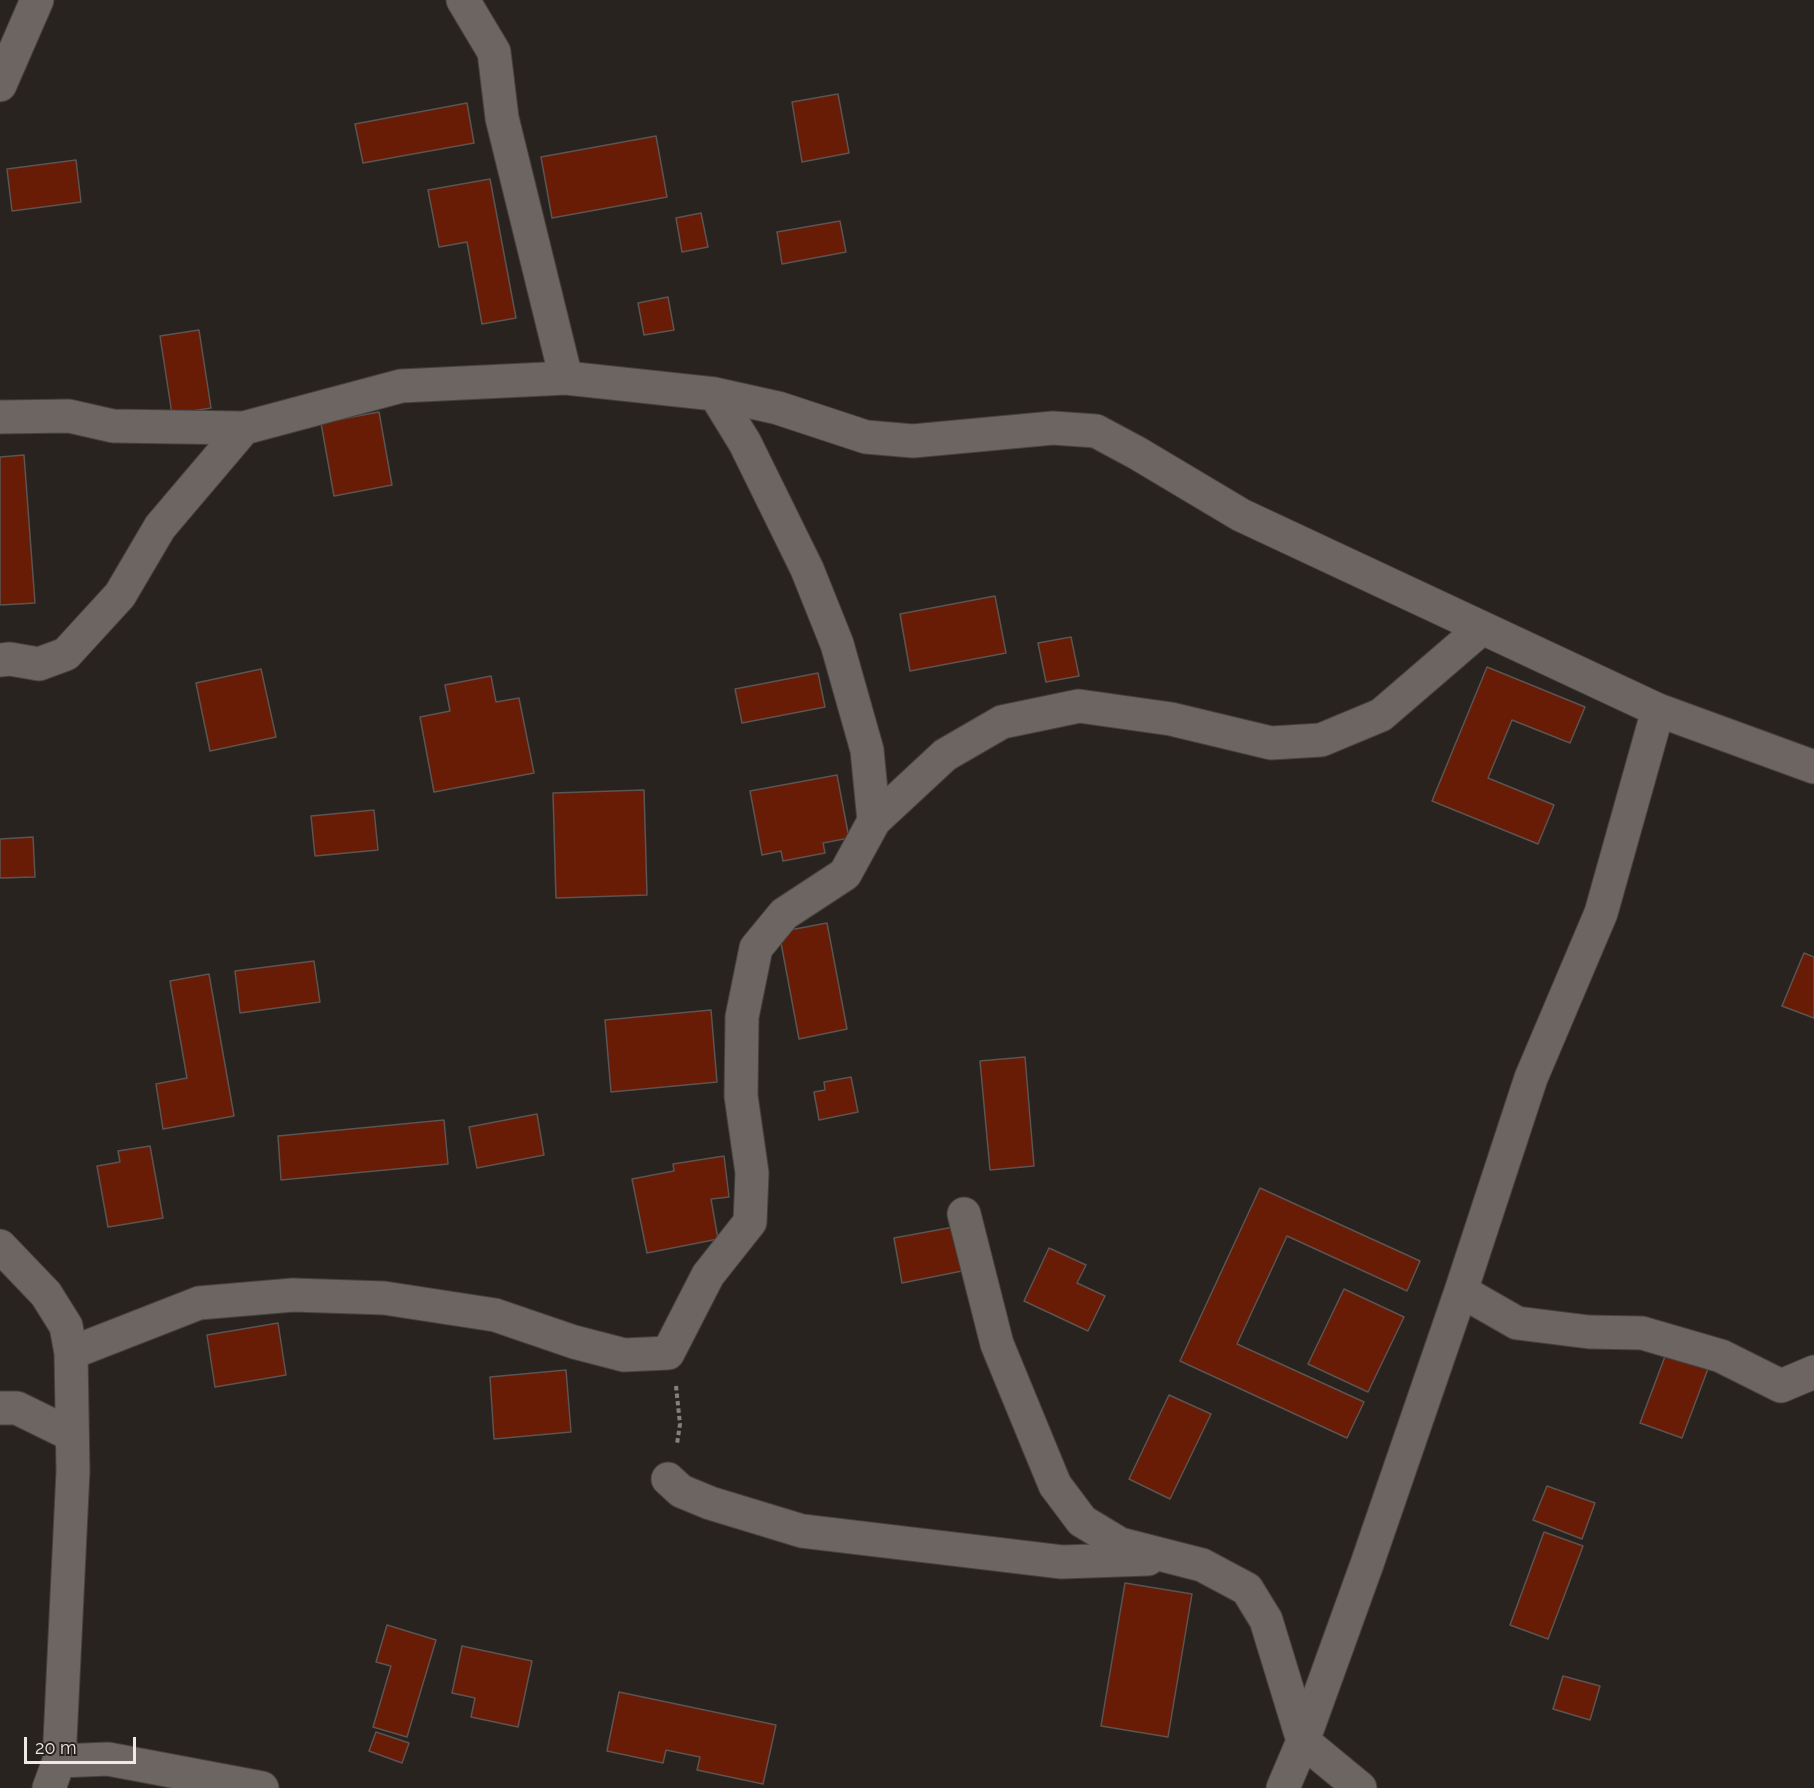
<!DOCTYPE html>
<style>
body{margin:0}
#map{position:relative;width:1814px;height:1788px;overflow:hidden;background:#292320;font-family:Raleway,sans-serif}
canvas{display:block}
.scale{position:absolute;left:24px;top:1737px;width:112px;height:27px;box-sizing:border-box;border:3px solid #ede9e7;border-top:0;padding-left:8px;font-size:18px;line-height:21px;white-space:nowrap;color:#ede9e7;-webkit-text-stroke:4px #292320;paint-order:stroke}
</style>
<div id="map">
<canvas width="1814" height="1788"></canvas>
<div class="scale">20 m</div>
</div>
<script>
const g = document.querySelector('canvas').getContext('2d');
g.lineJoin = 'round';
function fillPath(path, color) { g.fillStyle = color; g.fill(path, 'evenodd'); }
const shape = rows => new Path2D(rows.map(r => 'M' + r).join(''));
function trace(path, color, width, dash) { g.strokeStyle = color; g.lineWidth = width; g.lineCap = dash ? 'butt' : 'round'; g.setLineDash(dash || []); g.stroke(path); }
const building = shape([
 [838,94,849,153,802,162,792,102,838,94],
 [467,103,474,143,363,163,355,124,467,103],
 [656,136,667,197,552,218,541,157,656,136],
 [76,160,81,202,12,211,7,169,76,160],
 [490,179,516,318,482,324,467,242,439,247,428,190,490,179],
 [701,213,708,247,682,252,676,218,701,213],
 [840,221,846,252,782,264,777,232,840,221],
 [668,297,674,330,644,335,638,303,668,297],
 [199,330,211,408,172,414,160,336,199,330],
 [379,412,392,485,334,496,321,423,379,412],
 [24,455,35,603,0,605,0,457,24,455],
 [995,596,1006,653,910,671,900,614,995,596],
 [1071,637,1079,676,1046,682,1038,643,1071,637],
 [1487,667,1585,707,1570,743,1512,720,1488,778,1554,805,1538,844,1432,801,1487,667],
 [261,669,276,737,210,751,196,683,261,669],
 [818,673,825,707,742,723,735,689,818,673],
 [491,676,496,702,519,698,534,773,434,792,420,717,450,711,445,685,491,676],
 [837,775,849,838,823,843,825,853,783,861,781,851,762,855,750,791,837,775],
 [644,790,647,895,556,898,553,793,644,790],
 [374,810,378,850,315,856,311,816,374,810],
 [33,837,35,877,0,878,0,839,33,837],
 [827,923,847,1029,799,1039,779,932,827,923],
 [1804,953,1814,957,1814,1018,1782,1006,1804,953],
 [314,961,320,1002,240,1013,235,971,314,961],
 [209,974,234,1116,163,1129,156,1084,187,1078,170,981,209,974],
 [711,1010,717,1082,611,1092,605,1020,711,1010],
 [1025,1057,1034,1166,990,1170,980,1061,1025,1057],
 [851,1077,858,1112,819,1120,814,1092,825,1090,824,1082,851,1077],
 [537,1114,544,1155,477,1168,469,1127,537,1114],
 [444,1120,448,1164,281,1180,278,1136,444,1120],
 [150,1146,163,1218,108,1227,97,1166,120,1162,118,1151,150,1146],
 [724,1156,729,1197,711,1199,718,1239,647,1253,632,1179,674,1171,673,1164,724,1156],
 [1260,1188,1420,1261,1407,1291,1287,1236,1237,1344,1364,1402,1347,1438,1180,1361,1260,1188],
 [959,1226,967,1270,902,1283,894,1238,959,1226],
 [1049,1248,1086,1265,1077,1283,1105,1296,1088,1331,1024,1301,1049,1248],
 [1344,1289,1404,1317,1368,1392,1308,1364,1344,1289],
 [278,1323,286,1375,215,1387,207,1335,278,1323],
 [1667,1351,1709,1366,1682,1438,1640,1423,1667,1351],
 [566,1370,571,1432,494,1439,490,1377,566,1370],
 [1169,1395,1211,1414,1170,1499,1129,1479,1169,1395],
 [1547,1486,1595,1503,1582,1539,1533,1520,1547,1486],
 [1544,1532,1583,1546,1548,1639,1510,1625,1544,1532],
 [1125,1583,1192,1594,1168,1737,1101,1726,1125,1583],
 [387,1625,436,1640,407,1737,373,1727,391,1666,376,1662,387,1625],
 [462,1646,532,1661,518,1727,471,1717,475,1698,452,1693,462,1646],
 [1563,1676,1600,1686,1590,1720,1553,1709,1563,1676],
 [619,1692,776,1725,763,1784,697,1770,700,1757,666,1750,663,1763,607,1751,619,1692],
 [376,1732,409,1743,402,1763,369,1751,376,1732]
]);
const path = shape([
 [676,1386,680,1424,677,1444]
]);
const street = shape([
 [463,0,494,52,502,118,566,378],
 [0,85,37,0],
 [0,417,69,416,113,426,244,428,401,386,566,378,715,394,778,408,866,437,913,441,1053,428,1096,431,1137,453,1241,515,1658,710,1814,767],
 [0,660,10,659,39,664,66,654,120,595,160,527,244,428],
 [874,821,945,755,1002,722,1079,706,1171,719,1271,743,1321,740,1381,715,1482,628],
 [964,1214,997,1344,1055,1485,1082,1521,1120,1544,1202,1565,1247,1589,1266,1620,1303,1741,1360,1788],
 [0,1246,46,1294,66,1326,71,1353,73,1471,59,1761,49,1788],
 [1461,1291,1517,1323,1589,1332,1642,1333,1721,1356,1781,1386,1814,1372],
 [71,1353,199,1303,293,1295,384,1298,495,1315,574,1342,624,1355,668,1353,708,1275,750,1222,752,1173,741,1096,742,1017,756,948,784,914,845,874,874,821,867,750,837,644,807,569,745,443,715,394],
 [0,1408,17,1408,72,1435],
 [668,1479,681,1491,710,1503,802,1531,1062,1562,1148,1559],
 [59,1761,108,1759,262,1788],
 [1283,1788,1303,1741,1367,1564,1461,1291,1531,1078,1601,913,1658,710]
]);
fillPath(building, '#681b05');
trace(building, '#5b5452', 1.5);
trace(street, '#46413e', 35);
trace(path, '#85807d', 4, [4.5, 3]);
trace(street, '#6c6561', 33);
</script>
